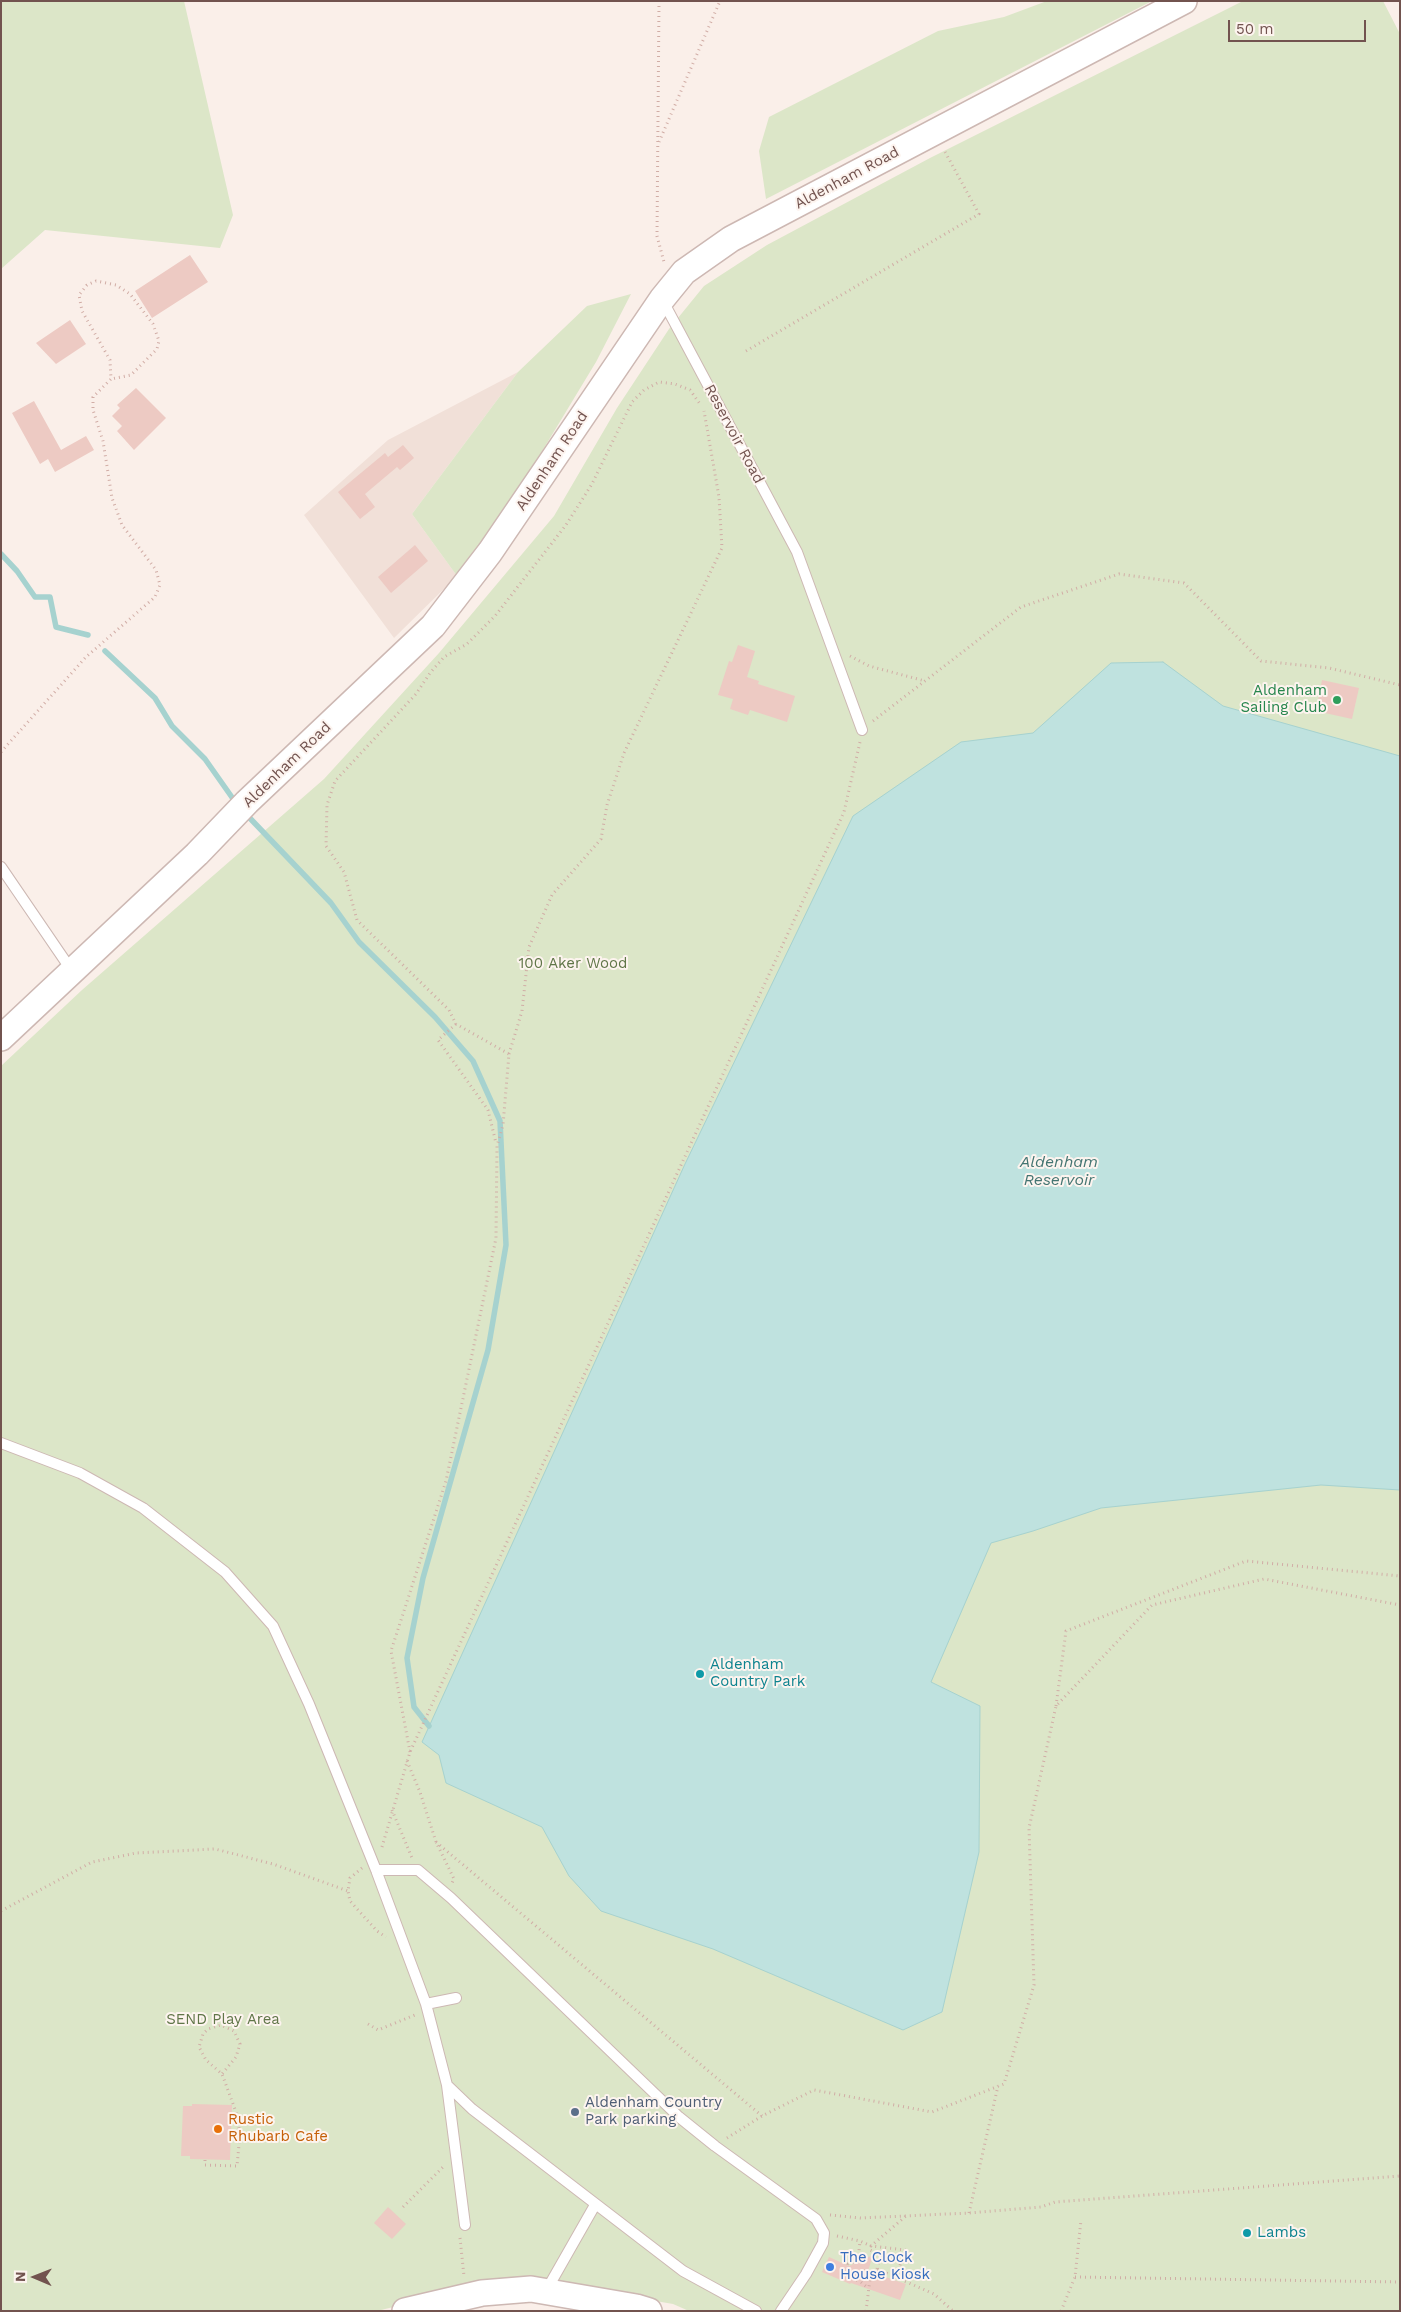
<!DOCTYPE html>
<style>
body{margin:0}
#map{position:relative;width:1401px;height:2312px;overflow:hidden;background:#faefe9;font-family:"Work Sans",sans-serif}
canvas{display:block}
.frame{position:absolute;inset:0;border:2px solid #72534f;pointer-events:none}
.north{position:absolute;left:10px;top:2252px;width:50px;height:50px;-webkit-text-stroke:4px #fdf4ef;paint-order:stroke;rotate:271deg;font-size:14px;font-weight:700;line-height:20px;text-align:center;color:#72534f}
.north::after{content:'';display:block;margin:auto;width:18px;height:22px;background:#72534f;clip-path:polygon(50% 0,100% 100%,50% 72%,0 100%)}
.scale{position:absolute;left:1228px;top:20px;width:138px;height:22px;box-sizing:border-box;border:2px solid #72534f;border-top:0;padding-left:6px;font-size:15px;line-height:18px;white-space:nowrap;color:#72534f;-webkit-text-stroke:4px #fdf4ef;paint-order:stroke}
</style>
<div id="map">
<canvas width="1401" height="2312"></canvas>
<div class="frame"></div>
<div class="north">N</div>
<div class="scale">50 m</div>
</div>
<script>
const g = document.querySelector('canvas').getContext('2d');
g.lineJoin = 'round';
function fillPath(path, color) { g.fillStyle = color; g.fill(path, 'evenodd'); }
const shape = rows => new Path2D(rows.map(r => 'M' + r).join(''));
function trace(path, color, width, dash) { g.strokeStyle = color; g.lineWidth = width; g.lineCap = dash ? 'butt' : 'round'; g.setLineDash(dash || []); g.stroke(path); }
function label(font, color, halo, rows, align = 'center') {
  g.font = font + ' "Work Sans",sans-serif'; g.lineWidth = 4; g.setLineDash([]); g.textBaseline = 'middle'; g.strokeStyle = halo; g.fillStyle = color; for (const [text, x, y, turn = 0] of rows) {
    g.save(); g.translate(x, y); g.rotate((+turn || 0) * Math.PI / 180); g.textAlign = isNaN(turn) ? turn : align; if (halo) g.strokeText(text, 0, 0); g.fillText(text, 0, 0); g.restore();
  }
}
const residential = shape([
 [518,372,412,514,457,576,394,638,304,515,388,440]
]);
const green = shape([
 [1,1,184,1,233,215,220,248,45,230,1,269],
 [1047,1,1152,1,766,199,759,151,769,117,938,31,1004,17],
 [1243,1,1383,1,1400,34,1400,2311,689,2311,673,2304,586,2289,450,2293,377,2311,1,2311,1,1066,82,990,324,779,439,653,554,516,617,408,669,329,704,286,767,245,930,158],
 [631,294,596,362,515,496,457,576,412,514,518,372,587,306]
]);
const water = shape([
 [1163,662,1223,706,1400,756,1400,1490,1321,1485,1101,1508,1033,1531,991,1543,931,1682,980,1706,979,1852,942,2012,903,2030,713,1949,601,1911,569,1876,542,1827,446,1783,439,1755,422,1742,685,1164,853,816,961,742,1033,733,1111,663,1163,662]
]);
const stream = shape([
 [1,554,17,571,35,597,50,597,56,627,88,635],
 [105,651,155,698,172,726,205,759,236,803],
 [244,812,331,903,359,942,435,1017,473,1061,500,1121,506,1245,488,1350,423,1578,407,1658,414,1707,429,1726]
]);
const building = shape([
 [190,255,208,282,152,318,135,291],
 [70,320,86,344,56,364,36,343],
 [136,388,166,418,134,450,117,431,122,426,112,416,120,408,117,405],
 [34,401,61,450,86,436,94,450,55,472,48,459,40,464,12,413],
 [403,445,414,458,400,470,397,467,365,494,375,507,360,519,338,492,385,453,388,457],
 [415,545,428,561,391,593,378,577],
 [738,645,755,651,747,677,759,681,758,684,795,696,787,722,750,710,748,715,730,709,733,699,718,695,729,661,732,662],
 [1322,680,1359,688,1352,719,1316,711],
 [192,2104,232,2105,230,2160,190,2159,190,2156,181,2156,183,2106,192,2106],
 [388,2207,406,2224,392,2239,374,2223],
 [873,2255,868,2271,906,2284,900,2300,851,2283,850,2284,822,2272,829,2257,849,2266]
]);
const path = shape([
 [659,1,657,236,664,262],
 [659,142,720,1],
 [746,351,979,214,944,150],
 [850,656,869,666,925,681],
 [873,721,1021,607,1119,574,1184,583,1261,661,1329,668,1400,685],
 [1,752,86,657,155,597,160,585,156,570,122,525,112,498,103,441,93,410,93,397,111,379,110,360,82,311,79,295,87,285,96,281,116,285,130,294,153,324,159,341,157,349,131,375,111,379],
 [456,1024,438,1040,488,1110,496,1143],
 [509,1054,522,1011,529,947,552,895,601,839,607,805,624,753,722,548,719,497,704,411],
 [1056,1706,1066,1631,1246,1561,1400,1576],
 [410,1752,391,1651,446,1481,496,1238,497,1146,503,1125,509,1054,456,1024,449,1010,357,920,344,872,326,846,327,805,335,781,416,694,430,673,444,657,467,644,495,616,566,525,592,484,632,402,644,390,659,382,675,384,690,390,700,404],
 [407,1761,420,1792,436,1842,454,1879,452,1883],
 [392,1810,412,1858],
 [436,1842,762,2116],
 [382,1847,410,1752,844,812,860,742],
 [362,1868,350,1878,348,1891,350,1901,377,1931,386,1937],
 [1,1911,92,1862,136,1853,215,1849,273,1864,348,1891],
 [368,2024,378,2030,415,2015],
 [727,2138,762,2116,814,2090,932,2112,1004,2084,1034,1985,1029,1828,1056,1706,1152,1605,1264,1579,1400,1605],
 [205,2160,205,2165,237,2166,240,2134,236,2112,222,2074,206,2060,199,2047,203,2034,208,2029,221,2025,234,2031,240,2044,236,2057,222,2074],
 [403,2207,443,2167],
 [969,2213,998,2086],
 [830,2215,861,2218,969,2213,1041,2207,1055,2202,1400,2176],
 [837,2236,860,2241,871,2246,906,2216],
 [460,2238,464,2276],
 [858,2260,860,2241],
 [858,2261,848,2264,852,2278,861,2282,868,2288],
 [877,2269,881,2255,870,2250,871,2246,905,2250,896,2277],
 [863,2270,870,2279],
 [1075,2277,1400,2282],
 [866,2311,870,2279,877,2269,934,2294,953,2311],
 [1061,2311,1075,2277,1081,2220]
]);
const service = shape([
 [663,301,797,552,862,730],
 [1,867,72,971],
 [1,1443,80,1473,143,1508,225,1572,273,1626,309,1704,376,1870,426,2004,447,2085,465,2225],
 [376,1870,418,1870,451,1898,679,2117,715,2146,816,2219,824,2233,823,2243,806,2274,781,2311],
 [426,2004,456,1998],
 [447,2085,472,2109,683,2271,756,2311],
 [546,2291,595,2205]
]);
const tertiary = shape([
 [1,1038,197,854,247,802,433,626,490,552,662,299,684,272,731,239,1184,1],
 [405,2311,482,2293,531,2289,636,2307,649,2311]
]);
const markers = [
 [1337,700,5,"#2e9e5b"],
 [700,1674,5,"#0f9aa8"],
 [575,2112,5,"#5c6f8a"],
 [218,2129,5,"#e8710a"],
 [1247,2233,5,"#0f9aa8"],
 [830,2267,5,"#3f7fe0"]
];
const streetNames = [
 ["Aldenham Road",847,178,-28],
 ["Reservoir Road",734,434,62],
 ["Aldenham Road",552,461,-56],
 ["Aldenham Road",287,765,-44]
];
const leisureNames = [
 ["Aldenham",1327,691],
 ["Sailing Club",1327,708]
];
const parkNames = [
 ["100 Aker Wood",573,964],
 ["SEND Play Area",223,2020]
];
const cultureNames = [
 ["Aldenham",710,1665],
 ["Country Park",710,1682],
 ["Lambs",1257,2233]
];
const serviceNames = [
 ["Aldenham Country",585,2103],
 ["Park parking",585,2120]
];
const foodNames = [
 ["Rustic",228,2120],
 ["Rhubarb Cafe",228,2137]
];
const shopNames = [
 ["The Clock",840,2258],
 ["House Kiosk",840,2275]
];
const waterNames = [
 ["Aldenham",1059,1162],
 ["Reservoir",1059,1180]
];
fillPath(residential, '#f1e0d8');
fillPath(green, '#dce6c8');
fillPath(water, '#bfe2df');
trace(water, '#a6d2cf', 1);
trace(stream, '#a6d2cf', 5.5);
fillPath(building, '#edcac3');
trace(service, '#cdb8b3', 12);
trace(tertiary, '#cdb8b3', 28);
trace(path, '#d1ada6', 3, [1, 4]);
trace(service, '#fff', 10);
trace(tertiary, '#fff', 25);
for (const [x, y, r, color] of markers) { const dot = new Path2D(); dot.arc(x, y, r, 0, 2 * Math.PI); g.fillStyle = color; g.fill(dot); trace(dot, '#fdf4ef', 2); }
label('15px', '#72534f', '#fdf4ef', streetNames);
label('15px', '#27864d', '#fdf4ef', leisureNames, 'right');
label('15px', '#607648', '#fdf4ef', parkNames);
label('15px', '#0d838f', '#fdf4ef', cultureNames, 'left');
label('15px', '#4e5e75', '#fdf4ef', serviceNames, 'left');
label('15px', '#c56008', '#fdf4ef', foodNames, 'left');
label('15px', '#366cbe', '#fdf4ef', shopNames, 'left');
label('italic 16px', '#447572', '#fdf4ef', waterNames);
</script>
